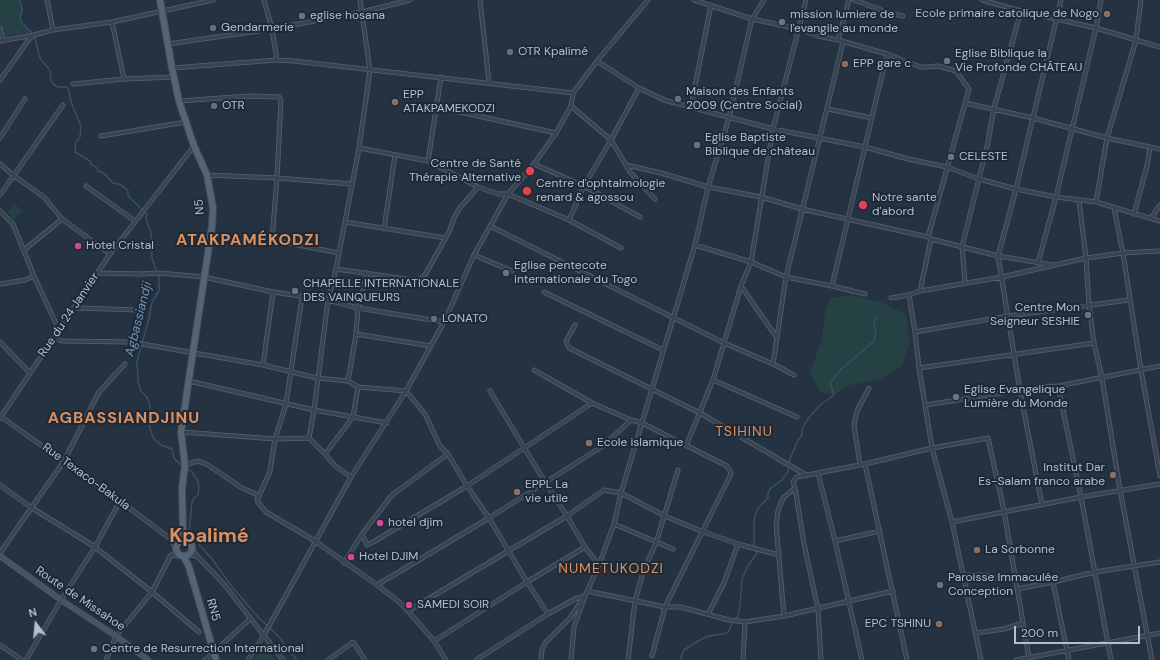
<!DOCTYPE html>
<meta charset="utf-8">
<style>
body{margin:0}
#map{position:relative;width:1160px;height:660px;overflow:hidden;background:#243242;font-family:"DM Sans",sans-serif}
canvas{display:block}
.north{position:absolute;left:16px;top:604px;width:40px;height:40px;-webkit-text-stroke:3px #1d2937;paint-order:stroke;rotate:344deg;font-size:11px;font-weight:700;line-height:16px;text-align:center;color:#b5bfcc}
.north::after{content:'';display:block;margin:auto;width:14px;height:18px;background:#b5bfcc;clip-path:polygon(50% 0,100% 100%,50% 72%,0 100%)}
.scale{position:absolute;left:1014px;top:626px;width:126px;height:18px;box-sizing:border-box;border:2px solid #b5bfcc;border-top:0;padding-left:5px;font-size:12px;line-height:14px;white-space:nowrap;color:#b5bfcc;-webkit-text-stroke:3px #1d2937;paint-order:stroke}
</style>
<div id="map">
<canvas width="1160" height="660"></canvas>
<div class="north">N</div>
<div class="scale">200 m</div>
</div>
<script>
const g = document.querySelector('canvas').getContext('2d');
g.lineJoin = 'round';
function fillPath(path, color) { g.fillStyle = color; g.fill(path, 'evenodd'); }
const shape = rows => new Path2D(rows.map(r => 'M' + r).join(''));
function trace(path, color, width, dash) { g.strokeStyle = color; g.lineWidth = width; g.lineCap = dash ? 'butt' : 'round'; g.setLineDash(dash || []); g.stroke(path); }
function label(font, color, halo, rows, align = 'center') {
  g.font = font + ' "DM Sans",sans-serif'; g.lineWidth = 4; g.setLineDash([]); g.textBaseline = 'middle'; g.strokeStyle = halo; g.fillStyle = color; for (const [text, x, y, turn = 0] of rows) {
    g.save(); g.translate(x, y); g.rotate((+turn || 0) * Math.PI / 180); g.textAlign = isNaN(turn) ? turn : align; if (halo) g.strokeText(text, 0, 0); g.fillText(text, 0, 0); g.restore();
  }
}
const green = shape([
 [0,0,19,0,20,3,22,11,20,17,22,23,30,32,3,37,0,22],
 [16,205,22,211,13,219,7,212],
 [851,295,884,303,906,315,910,341,902,366,879,380,850,385,834,395,820,392,810,372,822,339,825,311,830,298],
 [263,644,276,660,253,660]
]);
const stream = shape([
 [19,0,21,3,22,11,20,17,22,23,34,35,40,58,49,69,51,75,50,78,53,84,58,87,67,87,69,91,71,102,81,126,80,137,76,142,75,152,90,161,91,164,97,168,98,171,105,174,113,183,119,184,124,187,128,191,128,196,147,214,146,219,151,233,152,258,157,273],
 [159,273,159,291,152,302,149,319,137,361,138,382,141,391,147,397,150,405,149,425,153,438,161,445,172,449,174,458,183,467],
 [186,468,192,472,198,482,199,486,198,495,193,499,192,502,189,533,212,559,233,588,258,617,280,638,288,650,297,660],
 [680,660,684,650,698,641,708,636,723,634,728,632,733,622,738,617,740,605,742,579,748,566,757,553,754,545,754,523,755,515,759,507,768,498,768,492,771,488,781,481,788,472,790,459,798,440,802,435,802,429,807,420,819,406,834,395,830,383,841,369,863,351,874,341,876,335,874,323,877,316]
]);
const minor = shape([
 [47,0,53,30],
 [264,0,272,29,277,60],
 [480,0,489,83],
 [694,0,752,19,799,29,818,36,838,40,887,54,921,67,925,67,938,66,956,71,969,89,928,237],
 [854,0,889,13,903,16],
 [982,0,1021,11,1096,28,1160,47],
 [112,22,124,79],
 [0,28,3,41],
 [838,40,849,0],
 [0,41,34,35,53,30,112,22,213,0],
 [168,44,272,29,362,12,410,0],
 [597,61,639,88,664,100,773,129,865,147,908,159,947,167,979,179,1016,189,1056,197,1096,202,1160,221],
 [172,68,277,60,294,61,573,93],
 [0,80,30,38,33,36],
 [73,84,124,79,174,77],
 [179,101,250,96,279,97,281,100,277,178,272,240,339,253],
 [965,103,1033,118,1107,138,1160,149],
 [571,106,611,140,626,165,661,173,708,187,761,197,802,209,928,237,931,239,998,256,1053,265],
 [437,107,556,133],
 [691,107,711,5],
 [828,109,872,118],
 [101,136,186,122],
 [0,138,25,99],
 [359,148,428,161,478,187,498,194,508,194,569,220,621,248],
 [428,161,441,77],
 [0,164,14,176,44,197,62,219,110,254],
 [534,164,584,186,640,217],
 [626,165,629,171,655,199],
 [207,175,277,178,352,184],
 [86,186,135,221],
 [0,195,63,105],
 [1079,201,1086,258,1089,305,1094,343,1102,378,1120,490,1152,660],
 [1096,202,1107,138,1136,40,1141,0],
 [1114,208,1123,253,1141,370,1160,476],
 [0,211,13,224,34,276,59,330],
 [1134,214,1147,166,1150,147],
 [1151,218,1160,205],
 [569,220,584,186,611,140,639,88],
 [345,222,445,238],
 [490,226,724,343,773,364,786,277,843,42],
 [384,229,395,155],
 [695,245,751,262,786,277,832,286,865,294],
 [24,250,62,219],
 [474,255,512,271],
 [1038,263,1056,197,1096,28,1101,0],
 [336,269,413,280,419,280,425,275,449,232,454,218,459,209,478,187],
 [97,273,142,274,159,273,204,277,273,292,328,300,358,308,444,322],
 [965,282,962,247,988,142,994,108,1021,11],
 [0,284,25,280,34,276],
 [741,286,777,338],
 [832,286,887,54],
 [920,291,931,239],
 [544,292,663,350],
 [909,295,915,332,919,368,932,448,952,522,1081,497,1160,484],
 [302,297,286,404,275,439,270,471,257,501,266,512,315,541,377,585,398,601,408,611,434,641,446,660],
 [891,298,909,295,920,291,1002,277,1086,258,1123,253,1160,251],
 [75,307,77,308,138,310],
 [575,325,566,341,569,348,700,413,806,475],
 [915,332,1008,316,1129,300],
 [356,334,431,346],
 [55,338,62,341,131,342,263,365,317,378,348,381,358,387,406,391,425,414,440,446,448,454,392,495,362,534,344,563],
 [0,342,30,373],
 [773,364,794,375],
 [263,365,273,292],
 [919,368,1094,343],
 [534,370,592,403,631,420,642,423,727,466,730,471,731,474,665,607,652,656],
 [713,380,797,417],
 [189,381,314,410,387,423],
 [348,381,356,334,358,308,367,273],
 [1058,386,1081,497,1111,660],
 [490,391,545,482,567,516,585,547,599,565],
 [926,405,1039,387,1058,386,1160,366],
 [0,416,120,501,172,540,175,548],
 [0,418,110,254,194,146],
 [181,432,275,439,309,438,325,454,335,466,351,477],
 [309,438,314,410,328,300,336,269,359,148,370,70,360,0],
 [686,446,713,380,741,286,751,262,773,129,806,0],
 [325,454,353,417,358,387],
 [448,454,467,486,489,518,527,582,548,614],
 [865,464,907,660],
 [185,465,198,461,208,465,242,488,258,495,257,497],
 [860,465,854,425,857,411,869,388],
 [818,473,835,541,862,660],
 [0,485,32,508,95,547,152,592,199,632],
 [795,488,804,544,818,609,821,660],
 [1042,505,1020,391,998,256,1016,189,1061,0],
 [952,522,981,660],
 [614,524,673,549],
 [362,534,367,545,375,541,467,486,592,403],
 [835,541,880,531],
 [0,553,64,461,99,392,125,364],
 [177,553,171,555,184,557],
 [189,555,197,556,192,549],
 [197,556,223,583,283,660],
 [963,575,983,575,991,576,997,579,1009,578,1015,581],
 [1053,582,1069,660],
 [377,585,489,518,603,446,631,420],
 [1017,589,1053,582,1095,572,1160,562],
 [587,591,665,607,681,607,729,620,745,622],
 [408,611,567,516,604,490,621,493,665,516,701,531,738,544,779,555],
 [708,614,724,583,738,544],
 [784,616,776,525,778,511,783,498,795,488,793,482,797,477,865,464,932,448,988,438,1004,511,1029,658],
 [976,633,1004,629,1023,623],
 [434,641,527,582,585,547],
 [0,645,22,660],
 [26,660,61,600,95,547,120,501],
 [106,660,116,636,152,592,171,555],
 [205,660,250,619],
 [248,660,264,635,351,477,406,391,444,322,474,255,508,194,534,164,556,133,571,106,573,93,597,61,648,0],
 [328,660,353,642,354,643,365,660],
 [476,660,548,614,575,599,585,596],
 [541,660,542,649,546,642,570,618,582,600],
 [571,660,574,627,585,596,599,565,614,524,621,493,695,245,708,187,729,118,752,19,764,0],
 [628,660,635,601,643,572,656,543,678,470],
 [743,660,745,622,784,616,893,591],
 [1016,660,1160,633]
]);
const secondary = shape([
 [0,556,61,600,116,636,148,660]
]);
const primary = shape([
 [160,0,172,68,179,101,194,146,207,175,213,208,212,226,181,432,185,465,182,488,183,532,181,540],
 '176 548a8 8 0 1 1 16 0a8 8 0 1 1-16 0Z',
 [184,557,189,567,216,660]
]);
const markers = [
 [1107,14,4,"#8d6e63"],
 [302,16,4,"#6b7280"],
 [782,22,4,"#6b7280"],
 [213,28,4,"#5c6f8a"],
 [510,52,4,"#5c6f8a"],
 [947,61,4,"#6b7280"],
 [845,64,4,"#8d6e63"],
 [678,99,4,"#5c6f8a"],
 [395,102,4,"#8d6e63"],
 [214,106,4,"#5c6f8a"],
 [697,145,4,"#6b7280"],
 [951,157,4,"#6b7280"],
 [530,171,5,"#e0444e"],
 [527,191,5,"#e0444e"],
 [863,205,5,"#e0444e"],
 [78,246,4,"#d1479c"],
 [506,273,4,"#6b7280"],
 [295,291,4,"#6b7280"],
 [1088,315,4,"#6b7280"],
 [434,319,4,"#5c6f8a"],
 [956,397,4,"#6b7280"],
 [589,443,4,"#8d6e63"],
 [1113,475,4,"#8d6e63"],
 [517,492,4,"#8d6e63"],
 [380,523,4,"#d1479c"],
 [977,550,4,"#8d6e63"],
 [351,557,4,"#d1479c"],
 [940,585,4,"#6b7280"],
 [409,605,4,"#d1479c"],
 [939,624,4,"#8d6e63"],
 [94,649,4,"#6b7280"]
];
const poiNames = [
 ["Ecole primaire catolique de Nogo",1099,14,"right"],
 ["mission lumiere de",790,15],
 ["l'evangile au monde",790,29],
 ["eglise hosana",310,16],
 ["Gendarmerie",221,28],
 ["OTR Kpalimé",518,52],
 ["Eglise Biblique la",955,54],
 ["Vie Profonde CHÂTEAU",955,68],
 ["EPP gare c",853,64],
 ["Maison des Enfants",686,92],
 ["2009 (Centre Social)",686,106],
 ["EPP",403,95],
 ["ATAKPAMEKODZI",403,109],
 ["OTR",222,106],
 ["Eglise Baptiste",705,138],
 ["Biblique de château",705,152],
 ["CELESTE",959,157],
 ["Centre de Santé",521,164,"right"],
 ["Thérapie Alternative",521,178,"right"],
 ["Centre d'ophtalmologie",536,184],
 ["renard & agossou",536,198],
 ["Notre sante",872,198],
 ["d'abord",872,212],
 ["Hotel Cristal",86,246],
 ["Eglise pentecote",514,266],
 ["internationale du Togo",514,280],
 ["CHAPELLE INTERNATIONALE",303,284],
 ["DES VAINQUEURS",303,298],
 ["Centre Mon",1080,308,"right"],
 ["Seigneur SESHIE",1080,322,"right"],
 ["LONATO",442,319],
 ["Eglise Evangelique",964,390],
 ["Lumière du Monde",964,404],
 ["Ecole islamique",597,443],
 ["Institut Dar",1105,468,"right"],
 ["Es-Salam franco arabe",1105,482,"right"],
 ["EPPL La",525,485],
 ["vie utile",525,499],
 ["hotel djim",388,523],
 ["La Sorbonne",985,550],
 ["Hotel DJIM",359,557],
 ["Paroisse Immaculée",948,578],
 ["Conception",948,592],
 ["SAMEDI SOIR",417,605],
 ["EPC TSHINU",931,624,"right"],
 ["Centre de Resurrection International",102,649]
];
const streetNames = [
 ["N5",200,207,-94],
 ["Rue du 24 Janvier",69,315,-56],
 ["Rue Texaco-Bakula",86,477,36],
 ["Route de Missahoe",80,599,34],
 ["RN5",213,610,74]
];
const waterNames = [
 ["Agbassiandji",139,319,-76]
];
const quarterNames = [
 ["TSIHINU",744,432],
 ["NUMETUKODZI",611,569]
];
const districtNames = [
 ["ATAKPAMÉKODZI",248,241],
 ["AGBASSIANDJINU",124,419]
];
const townNames = [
 ["Kpalimé",209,537]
];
fillPath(green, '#264143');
trace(stream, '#374f6b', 1.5);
trace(minor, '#56626f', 5);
trace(secondary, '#56626f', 6);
trace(primary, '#424d5b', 8);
trace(minor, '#384452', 3.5);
trace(secondary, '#465365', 5);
trace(primary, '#566372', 6);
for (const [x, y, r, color] of markers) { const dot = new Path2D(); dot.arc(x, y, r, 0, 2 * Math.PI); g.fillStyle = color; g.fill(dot); trace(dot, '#1d2937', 1.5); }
label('12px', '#b5bfcc', '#1d2937', poiNames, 'left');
label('12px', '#b5bfcc', '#1d2937', streetNames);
label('italic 13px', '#7391b1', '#1d2937', waterNames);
g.letterSpacing = '1px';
label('14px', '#dd905f', '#1d2937', quarterNames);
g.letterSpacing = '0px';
g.letterSpacing = '1px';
label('bold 16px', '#dd905f', '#1d2937', districtNames);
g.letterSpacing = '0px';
label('bold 20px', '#dd905f', '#1d2937', townNames);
</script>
